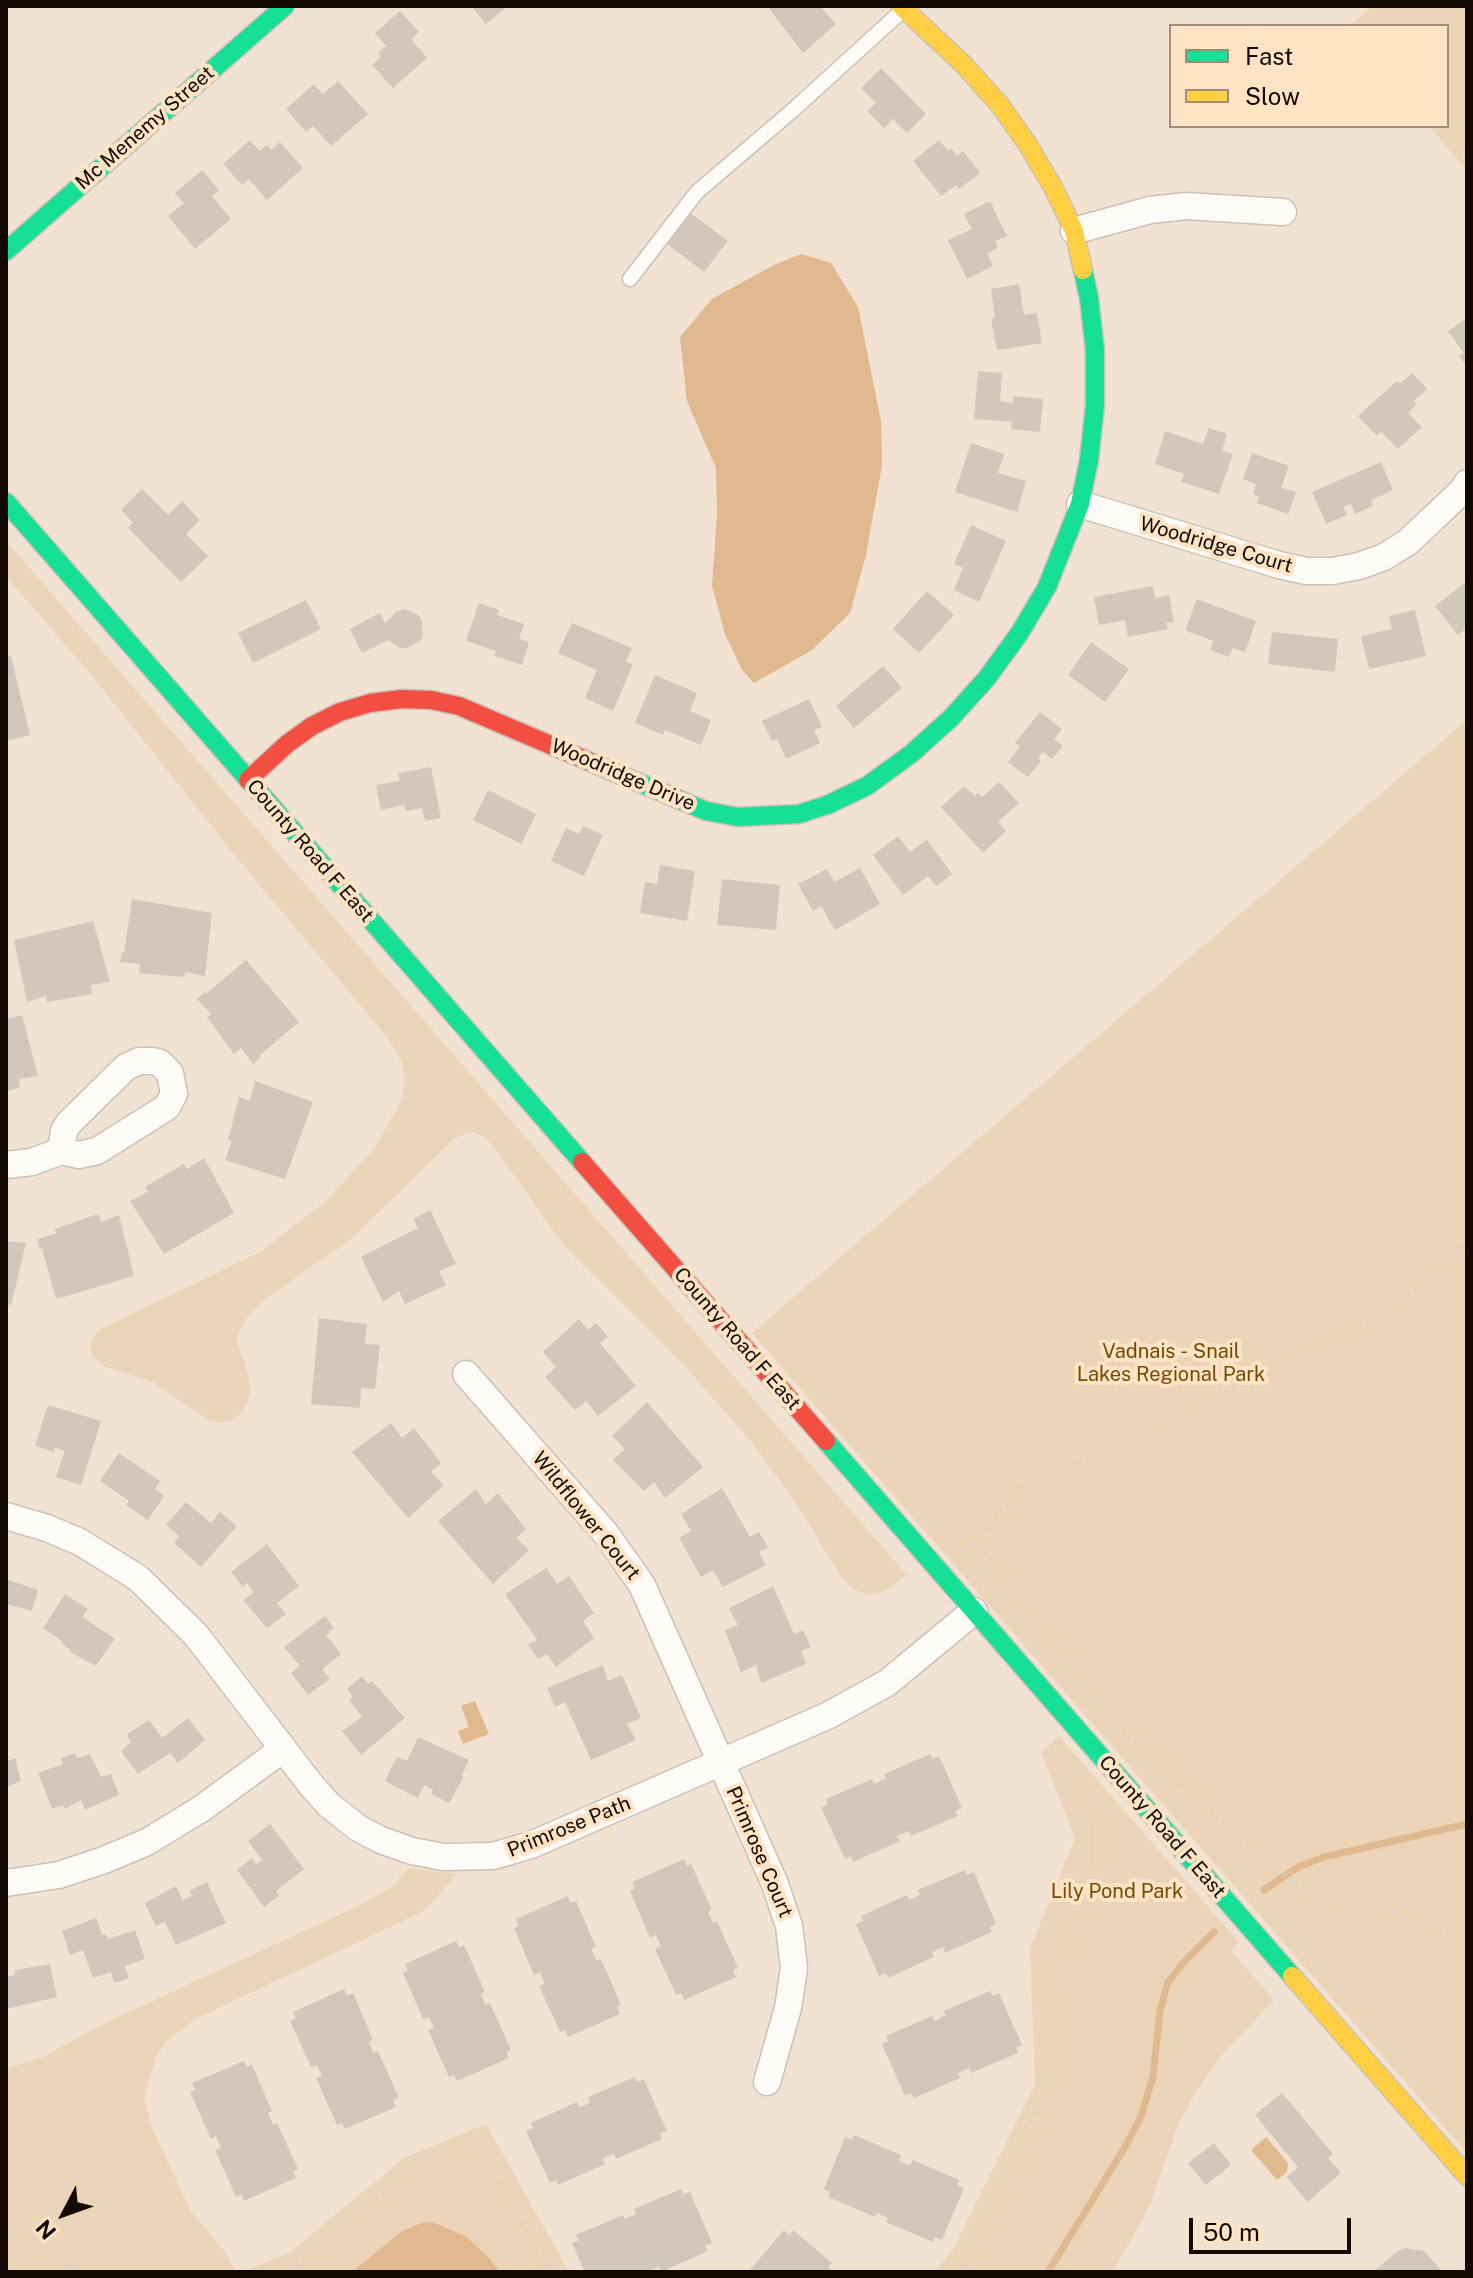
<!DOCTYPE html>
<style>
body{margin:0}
#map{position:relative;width:1473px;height:2278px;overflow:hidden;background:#f1e2d2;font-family:"Public Sans",sans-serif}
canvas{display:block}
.frame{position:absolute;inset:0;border:8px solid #120a02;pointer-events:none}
.legend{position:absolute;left:1169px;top:24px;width:280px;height:104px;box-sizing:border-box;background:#fee3c5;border:2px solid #a08c77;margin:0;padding:10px 14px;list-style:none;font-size:24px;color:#120a02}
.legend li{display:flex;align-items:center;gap:16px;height:40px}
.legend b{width:40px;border:2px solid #a08c77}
.north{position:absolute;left:24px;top:2174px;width:80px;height:80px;-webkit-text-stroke:6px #fee3c5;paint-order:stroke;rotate:229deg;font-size:22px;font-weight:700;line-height:32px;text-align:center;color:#120a02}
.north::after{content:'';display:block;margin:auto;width:28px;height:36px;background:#120a02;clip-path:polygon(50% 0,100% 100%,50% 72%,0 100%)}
.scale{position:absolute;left:1189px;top:2218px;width:162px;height:36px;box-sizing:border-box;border:4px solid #120a02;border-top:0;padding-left:10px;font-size:24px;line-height:28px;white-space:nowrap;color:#120a02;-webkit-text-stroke:6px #fee3c5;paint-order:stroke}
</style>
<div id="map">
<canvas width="1473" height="2278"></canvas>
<div class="frame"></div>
<ul class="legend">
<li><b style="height:10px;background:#16e098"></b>Fast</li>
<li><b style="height:10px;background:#ffcf43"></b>Slow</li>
</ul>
<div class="north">N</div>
<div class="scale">50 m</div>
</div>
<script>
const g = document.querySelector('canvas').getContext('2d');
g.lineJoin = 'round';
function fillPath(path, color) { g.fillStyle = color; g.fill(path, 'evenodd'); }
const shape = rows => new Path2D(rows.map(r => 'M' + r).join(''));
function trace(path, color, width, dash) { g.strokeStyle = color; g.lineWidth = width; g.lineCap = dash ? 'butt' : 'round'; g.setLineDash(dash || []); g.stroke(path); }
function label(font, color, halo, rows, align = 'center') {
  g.font = font + ' "Public Sans",sans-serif'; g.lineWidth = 8; g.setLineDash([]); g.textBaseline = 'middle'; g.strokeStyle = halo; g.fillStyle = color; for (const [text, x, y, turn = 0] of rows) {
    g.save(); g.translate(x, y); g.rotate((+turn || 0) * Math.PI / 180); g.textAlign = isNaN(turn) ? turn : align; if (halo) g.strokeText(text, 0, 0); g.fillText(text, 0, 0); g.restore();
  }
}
const green = shape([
 [1373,6,1467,6,1467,171,1429,126,1447,126,1447,26,1349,26],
 [6,541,906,1574,896,1583,884,1591,870,1595,856,1591,842,1578,792,1497,752,1443,684,1365,570,1252,553,1231,500,1155,486,1138,473,1132,456,1137,351,1239,265,1299,247,1317,236,1340,249,1377,250,1394,243,1411,233,1420,221,1423,207,1419,153,1382,106,1367,95,1359,91,1353,90,1342,99,1330,260,1252,323,1204,375,1148,401,1101,405,1078,401,1060,388,1038,237,858,92,676,6,576],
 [1467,720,1467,2153,752,1333],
 [1059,1736,1239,1942,1231,1951,1274,2000,1221,2056,1194,2095,1177,2127,1149,2207,1113,2272,935,2272,954,2248,1035,2085,1030,1949,1075,1838,1041,1752],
 [409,1868,456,1874,434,1901,420,1913,195,2019,165,2043,156,2057,144,2097,152,2128,190,2210,224,2251,236,2272,6,2272,6,2068,43,2057,105,2023,358,1906,392,1887],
 [486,2124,569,2272,242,2272,289,2253,404,2158]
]);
const water = shape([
 [801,254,831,263,858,307,881,421,882,465,866,555,850,613,812,650,754,683,742,670,725,634,712,586,717,513,716,468,687,401,680,337,712,299,774,265],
 [475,1701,489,1734,463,1744,458,1731,469,1727,461,1706],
 [1266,2137,1288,2163,1287,2172,1277,2180,1251,2150],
 [432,2222,465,2236,487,2256,500,2272,352,2272,402,2231,422,2223]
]);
const stream = shape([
 [1264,1890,1298,1867,1324,1857,1467,1824],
 [1048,2272,1125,2147,1141,2116,1153,2077,1160,2011,1168,1982,1185,1961,1214,1932]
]);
const building = shape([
 [471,6,508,6,486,24],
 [767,6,820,6,836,24,803,53],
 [400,11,419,32,411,39,427,58,393,88,372,65,381,57,378,53,386,46,375,33],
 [881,68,926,114,907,133,893,119,884,128,867,111,876,103,861,88],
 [338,81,368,114,331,146,313,126,306,132,286,109,314,84,323,94],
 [250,140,260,151,267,145,272,150,280,142,303,168,267,200,249,179,242,185,223,164],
 [939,140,948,151,951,148,957,156,963,151,980,173,959,189,956,185,941,196,913,161],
 [202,170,219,190,212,196,231,219,195,249,168,216,184,203,175,193],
 [990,201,1007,236,995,241,998,248,987,253,993,266,967,279,948,240,972,229,964,214],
 [690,213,728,241,704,272,667,244],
 [1019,284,1024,315,1037,313,1042,343,997,350,991,319,995,318,991,289],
 [1467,318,1467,367,1459,356,1464,353,1448,331],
 [978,371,1002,373,1000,401,1013,403,1013,396,1043,399,1040,432,1011,429,1012,422,974,419],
 [1412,373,1427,389,1414,401,1417,404,1408,413,1422,427,1398,449,1381,432,1377,436,1358,416,1397,381,1400,384],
 [1209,428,1227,434,1222,451,1233,454,1219,494,1181,482,1184,474,1155,464,1165,431,1203,444],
 [971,443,1004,454,998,473,1026,481,1017,512,955,492],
 [1252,453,1289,466,1281,488,1296,492,1288,514,1257,503,1259,496,1253,494,1256,484,1243,479],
 [1381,462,1393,490,1371,500,1373,506,1355,514,1351,504,1343,507,1347,515,1326,524,1312,492],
 [142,489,168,515,182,501,200,520,186,534,208,556,181,582,128,528,133,523,121,510],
 [971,525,1006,541,979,602,954,590,963,568,954,564],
 [1467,581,1467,628,1458,635,1435,606],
 [1153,586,1155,598,1169,595,1174,622,1166,623,1168,629,1128,637,1125,620,1099,625,1094,597],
 [927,591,954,615,919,653,893,629],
 [1197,599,1256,621,1245,652,1233,648,1229,657,1210,650,1213,641,1185,630],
 [306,600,321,629,253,663,238,633],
 [479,603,499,610,497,615,524,624,519,639,529,642,522,665,494,656,496,651,466,641],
 [405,609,418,615,422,621,423,635,420,641,407,648,400,648,388,640,362,653,350,629,380,613,385,623,397,611],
 [1415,610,1426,656,1369,669,1361,636,1392,629,1389,616],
 [572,623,632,648,626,661,633,664,613,711,585,698,597,670,558,653],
 [1272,632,1338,639,1335,672,1268,664],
 [1091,642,1129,669,1105,702,1068,675],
 [11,656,30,735,6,741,6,657],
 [883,666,902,688,854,728,836,706],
 [655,675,697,693,690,711,711,720,701,745,665,730,663,735,635,723],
 [809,699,822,727,814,730,820,743,786,759,777,739,772,741,762,721],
 [1040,712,1062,729,1054,739,1063,746,1052,759,1043,752,1038,758,1041,761,1028,777,1008,762,1020,747,1015,743],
 [431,767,441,818,425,821,422,808,406,811,404,805,381,810,376,785,400,781,398,773],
 [999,782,1019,803,998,822,1006,831,983,853,941,807,964,786,975,796,978,793,982,797],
 [488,790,536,814,521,844,473,820],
 [583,826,603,835,584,876,551,861,566,828,579,834],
 [898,836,910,852,927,840,952,874,936,886,928,876,903,895,873,855],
 [660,865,695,871,687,921,640,913,645,882,657,884],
 [860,868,880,904,835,930,821,906,813,911,798,884,827,869,834,882],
 [722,879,780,885,776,930,717,925],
 [132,899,212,913,205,976,185,972,184,977,139,973,140,964,120,962,122,952,124,953],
 [93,921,110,982,91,985,92,994,47,1002,46,996,27,1002,14,940],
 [246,960,299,1022,259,1056,261,1057,253,1064,241,1048,234,1054,207,1017,211,1014,197,999,205,992,206,994],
 [22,1015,38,1076,19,1079,20,1088,6,1091,6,1019],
 [255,1081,313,1102,285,1179,225,1160,232,1141,228,1140,239,1097,250,1101],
 [204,1158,234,1213,164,1254,130,1201,148,1192,145,1187,184,1164,187,1169],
 [430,1210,456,1264,439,1271,446,1285,405,1304,399,1291,383,1302,361,1257,418,1228,413,1219],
 [98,1214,101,1222,119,1215,134,1276,56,1299,42,1248,40,1249,37,1239,56,1234,55,1229],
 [6,1241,26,1243,11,1305,6,1304],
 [319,1318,367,1324,365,1344,380,1345,375,1389,361,1388,360,1408,311,1404],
 [579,1319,588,1330,596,1323,608,1337,600,1343,636,1386,598,1416,586,1401,575,1410,545,1377,556,1367,543,1352],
 [647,1402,703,1467,665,1498,654,1482,644,1491,613,1460,625,1449,612,1436],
 [48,1405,101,1421,81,1485,56,1477,65,1451,55,1448,54,1452,35,1446],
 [391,1423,402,1438,414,1428,441,1463,431,1472,444,1485,408,1518,352,1452],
 [119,1453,160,1481,155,1489,164,1496,148,1520,126,1505,129,1501,100,1481],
 [722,1488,750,1537,759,1532,768,1547,759,1552,766,1565,723,1587,713,1570,701,1577,679,1538,691,1531,681,1514],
 [476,1489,486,1504,498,1493,526,1529,516,1538,529,1550,493,1584,438,1521],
 [186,1502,211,1523,220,1512,237,1526,201,1567,174,1543,179,1536,166,1525],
 [267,1544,299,1586,277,1603,286,1614,267,1628,243,1600,254,1592,247,1583,243,1587,231,1572],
 [546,1568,557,1584,569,1576,594,1613,583,1621,594,1638,556,1667,547,1654,538,1659,528,1645,537,1640,505,1594],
 [6,1579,38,1590,32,1611,6,1604],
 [773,1586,794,1634,803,1630,811,1647,801,1651,806,1664,761,1683,756,1665,741,1672,725,1630,738,1625,729,1608],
 [65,1594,88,1609,82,1617,115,1639,96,1666,70,1652,71,1650,62,1644,63,1642,43,1628],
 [325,1616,334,1628,326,1635,341,1654,322,1669,330,1679,308,1695,291,1673,300,1666,284,1647],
 [603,1665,608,1681,622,1675,641,1718,627,1724,636,1740,591,1760,565,1702,555,1707,547,1688],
 [362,1676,368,1684,372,1681,405,1718,361,1755,342,1731,362,1717,349,1700,353,1697,347,1689],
 [188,1718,205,1740,178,1763,170,1753,138,1774,121,1751,131,1742,127,1736,129,1733,149,1720,162,1738],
 [418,1737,469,1760,462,1775,463,1778,449,1803,431,1794,433,1790,424,1785,418,1798,385,1781,397,1757,407,1761],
 [75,1753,77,1758,90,1754,101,1777,111,1774,119,1795,85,1810,81,1800,65,1809,63,1805,52,1809,38,1773,63,1764,61,1758],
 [930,1754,933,1759,939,1756,962,1808,955,1811,958,1816,911,1836,909,1831,897,1836,900,1841,853,1862,851,1856,845,1859,821,1807,828,1805,826,1799,872,1779,875,1784,886,1778,884,1774],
 [15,1758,21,1781,6,1787,6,1761],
 [270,1824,304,1869,276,1891,279,1896,264,1907,237,1870,252,1858,256,1864,262,1860,248,1841],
 [684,1859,687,1866,691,1864,712,1910,708,1912,713,1923,717,1921,738,1968,733,1970,736,1977,684,2000,681,1993,676,1995,655,1949,661,1946,656,1935,650,1938,630,1891,635,1889,632,1882],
 [965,1870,967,1875,974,1872,996,1924,990,1927,992,1932,945,1953,943,1947,932,1952,934,1957,888,1978,885,1973,879,1976,856,1924,863,1921,861,1916,907,1895,909,1900,920,1895,918,1890],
 [207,1882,226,1923,176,1945,165,1922,156,1926,145,1903,176,1886,183,1900,192,1896,189,1891],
 [568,1896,570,1903,576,1901,596,1947,591,1949,597,1961,601,1959,621,2005,617,2007,620,2014,568,2037,565,2030,560,2032,539,1986,545,1984,540,1972,534,1975,514,1928,519,1926,516,1919],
 [96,1918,102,1935,106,1934,108,1939,135,1930,145,1959,125,1966,129,1978,114,1983,111,1972,93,1978,83,1950,70,1955,62,1931],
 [456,1941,459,1948,464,1945,485,1992,481,1994,485,2005,490,2003,511,2050,506,2052,509,2058,457,2081,454,2075,449,2077,428,2030,434,2028,429,2017,423,2019,403,1973,408,1970,405,1964],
 [50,1964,57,1997,6,2009,6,1977,15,1975,15,1970],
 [344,1989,347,1996,353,1993,373,2040,369,2042,371,2048,373,2053,378,2051,399,2098,393,2100,396,2107,345,2129,342,2123,337,2125,316,2078,322,2076,317,2065,311,2067,290,2021,296,2018,293,2012],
 [990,1991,993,1996,999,1993,1022,2045,1016,2048,1018,2053,971,2073,969,2068,958,2073,960,2078,914,2098,911,2093,905,2096,882,2044,888,2041,886,2036,932,2016,935,2021,946,2015,944,2011],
 [244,2061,247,2067,252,2065,272,2111,268,2113,273,2125,277,2123,298,2169,293,2171,296,2178,244,2201,241,2194,236,2197,215,2150,221,2148,216,2136,211,2139,190,2092,195,2090,192,2083],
 [635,2077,637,2082,644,2079,655,2105,667,2131,660,2133,662,2139,616,2159,614,2154,608,2156,602,2159,605,2164,558,2185,556,2180,550,2183,526,2131,533,2128,531,2123,577,2102,579,2107,585,2105,590,2102,588,2097],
 [1282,2093,1333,2154,1328,2158,1341,2173,1307,2202,1287,2177,1298,2167,1255,2115],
 [854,2135,901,2155,899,2160,904,2163,910,2165,913,2160,959,2180,957,2185,964,2188,942,2240,935,2237,933,2242,886,2222,888,2218,877,2213,875,2217,828,2197,830,2192,824,2189,845,2137,852,2140],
 [1214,2143,1231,2165,1206,2185,1188,2163],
 [681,2189,683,2194,690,2192,712,2243,705,2246,708,2251,661,2272,659,2266,648,2272,585,2272,572,2243,579,2240,576,2235,623,2215,625,2219,636,2214,634,2209],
 [784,2230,789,2235,793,2230,832,2263,828,2267,835,2272,748,2272],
 [1405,2248,1424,2251,1443,2272,1373,2272,1398,2251]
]);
const path = shape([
 [975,1539,1092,1698],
 [963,1553,1020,1489,1137,1431,1213,1399,1398,1304,1467,1245],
 [1100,1708,1153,1761,1197,1796,1227,1827,1268,1860,1312,1900,1374,1909,1444,1931,1467,1931],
 [6,2229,38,2254,83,2272],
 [291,2272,414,2167,465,2148,474,2150,489,2166,548,2272],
 [956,2272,983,2227,1014,2165,1043,2088,1052,1968,1085,1888,1093,1860,1093,1825,1078,1777]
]);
const lane = shape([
 [630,279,697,192,793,110,904,9]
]);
const street = shape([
 [1074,231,1150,210,1186,206,1283,212],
 [1080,504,1279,565,1306,571,1333,571,1359,566,1384,557,1408,542,1463,490,1467,483],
 [6,1165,32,1162,61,1151,79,1155,97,1151,167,1107,174,1094,170,1073,160,1063,153,1061,139,1061,126,1067,69,1123,64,1131,61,1151],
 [466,1374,606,1534,642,1585,775,1884,789,1926,794,1968,788,2008,767,2082],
 [6,1516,47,1528,80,1542,138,1578,196,1635,311,1785,329,1805,358,1828,381,1840,412,1851,443,1857,493,1856,531,1845,827,1716,887,1683,974,1611],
 [6,1883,59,1875,104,1860,147,1842,201,1809,283,1749]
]);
const fast = shape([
 [6,251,285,6],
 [6,502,582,1162],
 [588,761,706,811,738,817,799,814,827,805,867,786,911,754,951,718,987,678,1019,634,1047,587,1080,504,1089,460,1095,405,1095,351,1089,298,1083,270],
 [826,1441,1292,1976]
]);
const slow = shape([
 [901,6,964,65,1000,105,1028,145,1054,189,1074,231,1083,270],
 [1292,1976,1467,2176]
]);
const jam = shape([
 [248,780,287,744,312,726,340,712,370,703,402,699,431,700,459,706,588,761],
 [582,1162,826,1441]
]);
const streetNames = [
 ["Mc Menemy Street",145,128,-41],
 ["Woodridge Court",1216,545,16],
 ["Woodridge Drive",623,775,23],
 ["County Road F East",310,851,49],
 ["County Road F East",737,1339,49],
 ["Wildflower Court",586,1516,51],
 ["Primrose Path",569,1827,-22],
 ["County Road F East",1162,1827,49],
 ["Primrose Court",759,1852,67]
];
const parkNames = [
 ["Vadnais - Snail",1171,1352],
 ["Lakes Regional Park",1171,1375],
 ["Lily Pond Park",1117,1892]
];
fillPath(green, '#ecd4b9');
fillPath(water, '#e0b98e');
trace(stream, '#e0b98e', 7);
fillPath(building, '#d3c7bb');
trace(lane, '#ccc1b4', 17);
trace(street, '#ccc1b4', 29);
trace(fast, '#ccc1b4', 21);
trace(slow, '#ccc1b4', 21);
trace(jam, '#ccc1b4', 21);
trace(path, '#d6d1cc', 4, [2, 6]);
trace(lane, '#fdfbf8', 14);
trace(street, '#fdfbf8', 26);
trace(fast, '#16e098', 18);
trace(slow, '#ffcf43', 18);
trace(jam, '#f24e42', 18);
label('20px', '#120a02', '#fee3c5', streetNames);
label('20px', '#764a00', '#fee3c5', parkNames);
</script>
